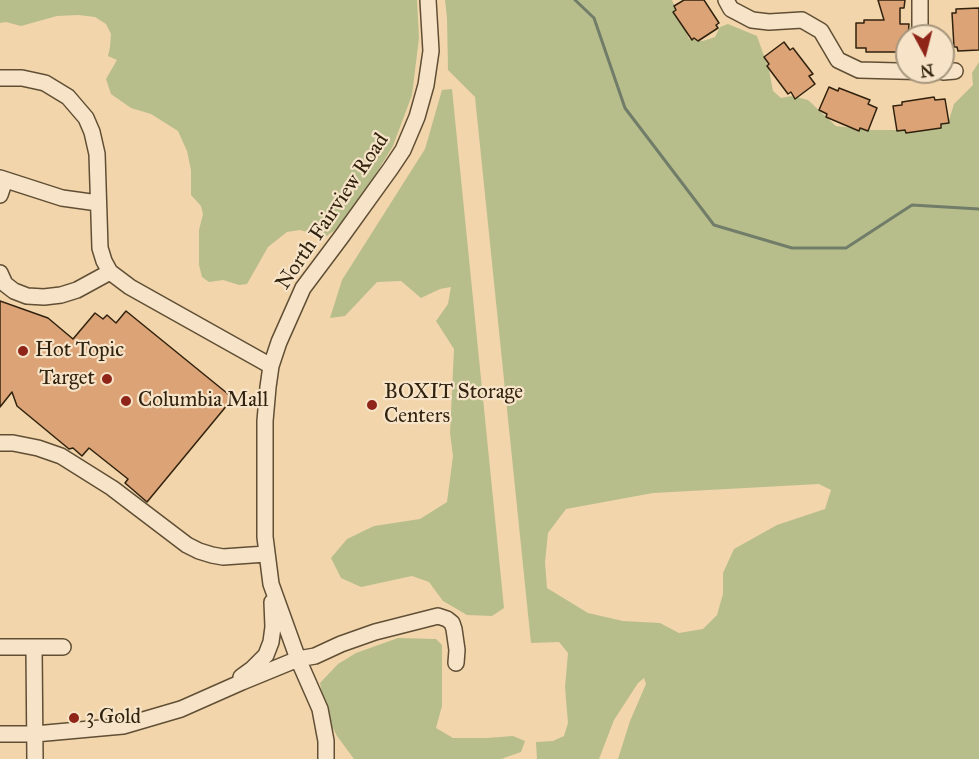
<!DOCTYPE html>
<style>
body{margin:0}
#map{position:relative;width:979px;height:759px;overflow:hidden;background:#f2d5ab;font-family:"IM FELL Great Primer",serif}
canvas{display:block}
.north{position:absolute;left:895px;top:24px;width:60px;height:60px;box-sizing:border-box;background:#f7e4c8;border:2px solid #a7967e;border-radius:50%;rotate:173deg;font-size:16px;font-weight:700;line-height:24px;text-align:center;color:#30220e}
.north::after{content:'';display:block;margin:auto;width:21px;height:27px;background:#8f2418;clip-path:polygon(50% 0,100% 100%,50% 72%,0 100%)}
</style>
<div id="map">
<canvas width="979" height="759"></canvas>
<div class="north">N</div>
</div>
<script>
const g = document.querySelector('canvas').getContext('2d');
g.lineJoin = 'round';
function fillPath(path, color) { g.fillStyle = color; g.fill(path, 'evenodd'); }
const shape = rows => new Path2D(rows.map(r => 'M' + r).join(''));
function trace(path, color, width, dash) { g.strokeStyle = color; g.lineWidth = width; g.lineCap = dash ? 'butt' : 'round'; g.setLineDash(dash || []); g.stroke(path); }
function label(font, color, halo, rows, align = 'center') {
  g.font = font + ' "IM FELL Great Primer",serif'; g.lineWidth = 4.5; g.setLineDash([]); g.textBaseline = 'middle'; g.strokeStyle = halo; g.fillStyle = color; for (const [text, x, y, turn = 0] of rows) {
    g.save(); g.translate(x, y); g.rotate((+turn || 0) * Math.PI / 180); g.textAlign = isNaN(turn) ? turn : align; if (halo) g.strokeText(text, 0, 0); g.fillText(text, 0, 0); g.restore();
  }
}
const green = shape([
 [0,0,417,0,419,38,412,95,393,146,356,206,334,231,325,237,300,230,287,232,268,247,247,284,239,285,223,280,209,282,202,277,199,265,199,230,203,214,201,206,191,195,191,170,187,151,178,131,151,114,131,108,111,94,106,79,117,60,108,56,110,47,111,34,106,24,95,17,78,15,57,16,21,26,6,22,0,23],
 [445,0,672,0,689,39,703,41,715,37,720,27,728,24,757,36,769,70,773,91,781,98,792,96,808,100,836,126,871,130,900,130,937,128,949,120,954,104,973,85,972,73,979,62,979,759,618,759,630,721,646,684,644,678,638,683,614,720,599,759,537,759,536,742,553,741,564,736,568,723,565,687,568,653,559,642,531,643,475,97,448,70,447,18],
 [819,484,831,490,825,509,777,525,734,549,723,573,723,594,717,615,703,629,679,633,660,623,623,621,588,613,547,588,545,562,548,533,566,509,653,493],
 [452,89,504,608,492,616,467,615,443,601,429,582,412,576,361,587,341,578,331,558,347,539,374,526,420,519,447,502,453,456,450,433,454,349,436,321,448,304,451,287,440,289,421,298,401,281,377,282,345,316,330,318,342,280,425,149,442,90],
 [398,638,436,639,442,645,442,706,436,728,453,738,487,738,513,736,525,741,521,752,501,759,354,759,337,736,326,715,320,683,338,664,356,653]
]);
const stream = shape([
 [575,0,594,18,625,108,714,225,792,248,846,248,912,205,979,209]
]);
const building = shape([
 [684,0,704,0,719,23,716,25,718,28,698,41,694,38,692,40,673,12,676,10,674,6,684,0],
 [878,0,905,0,904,8,900,8,900,24,909,24,907,49,899,49,899,52,866,52,866,48,856,48,856,23,864,23,864,20,884,20,878,0],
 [979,8,979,50,958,51,957,47,954,47,952,13,956,13,956,9,979,8],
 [784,42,790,50,793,48,813,74,809,76,815,84,795,99,791,92,788,94,767,66,769,64,764,57,784,42],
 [829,87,838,91,839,88,870,100,868,104,877,108,868,131,860,128,859,131,826,117,827,114,819,110,829,87],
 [934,97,935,100,945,99,949,123,941,124,941,128,906,133,905,130,897,131,893,106,902,105,902,102,934,97],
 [0,301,48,318,73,339,95,313,103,319,107,315,116,323,126,311,233,398,147,502,125,483,128,479,89,448,82,456,73,448,69,449,17,406,12,392,0,407,0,301]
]);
const minor = shape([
 [726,0,731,9,752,20,769,22,802,20,821,31,838,60,859,70,936,72],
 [920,36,920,0],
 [943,72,955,71],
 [0,78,22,78,45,83,68,97,86,118,92,132,97,154,100,248,104,261,110,272,130,287,271,366],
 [0,178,62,198,98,203],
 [0,195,5,180],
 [0,273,5,284,14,291,27,296,44,297,61,295,77,290,110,272],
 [0,443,13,443,38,448,61,456,112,488,187,545,199,551,212,555,223,557,266,554],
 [0,647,63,647],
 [34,647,35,759],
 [241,677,252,669,266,655,271,642,273,627,272,602],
 [0,734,35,734,123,726,181,709,242,682,298,659,315,656,341,644,375,632,438,616,447,619,452,623,454,629,457,650,456,663],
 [326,759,326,741,320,709,298,659,271,584,265,537,265,421,268,387,271,366,279,342,303,288,342,236,391,168,403,150,417,117,426,85,431,51,428,0]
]);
const markers = [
 [23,351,6,"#8f2418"],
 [107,379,6,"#8f2418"],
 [126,401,6,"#8f2418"],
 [372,405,6,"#8f2418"],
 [74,718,6,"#8f2418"]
];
const streetNames = [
 ["North Fairview Road",333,212,-56]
];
const poiNames = [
 ["Hot Topic",35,351],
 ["Target",95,379,"right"],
 ["BOXIT Storage",384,393],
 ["Centers",384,417],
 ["Columbia Mall",138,401],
 ["3 Gold",86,718]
];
fillPath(green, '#b7be8c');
trace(stream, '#717d69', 3);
fillPath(building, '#dba376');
trace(building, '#30220e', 1.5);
trace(minor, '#604f35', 18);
trace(minor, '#f7e4c8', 15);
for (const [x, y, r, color] of markers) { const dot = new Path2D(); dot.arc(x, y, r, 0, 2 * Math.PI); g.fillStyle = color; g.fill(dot); trace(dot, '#f7e4c8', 2); }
label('21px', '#30220e', '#f7e4c8', streetNames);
label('21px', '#30220e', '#f7e4c8', poiNames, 'left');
</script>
